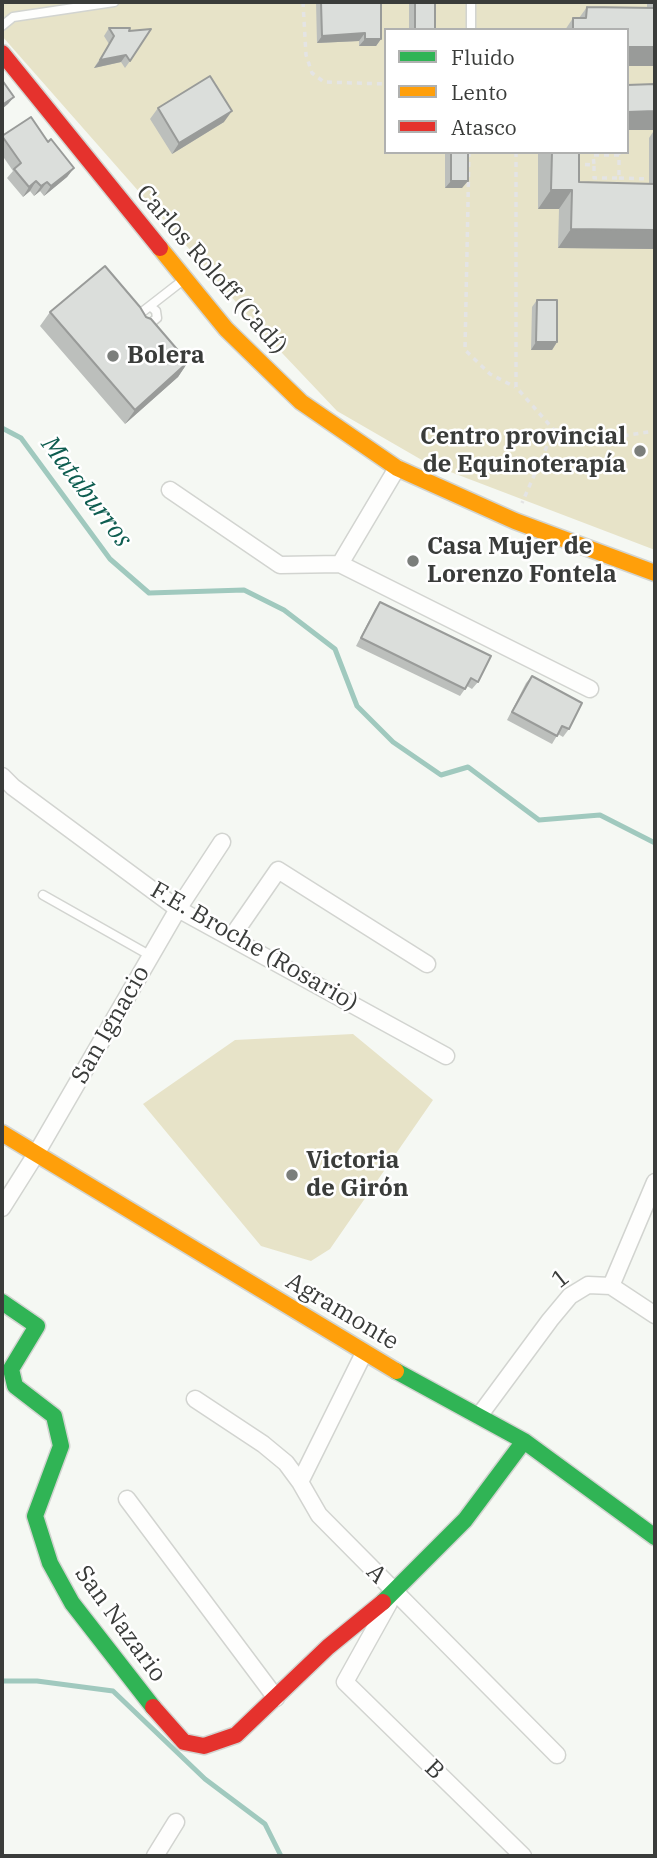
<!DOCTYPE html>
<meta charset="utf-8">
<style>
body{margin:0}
#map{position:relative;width:657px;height:1858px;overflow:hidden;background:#f5f8f3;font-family:"IBM Plex Serif",serif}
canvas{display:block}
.frame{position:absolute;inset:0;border:4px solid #3a3c3a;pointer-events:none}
.legend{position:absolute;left:384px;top:28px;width:245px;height:126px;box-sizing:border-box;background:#fff;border:2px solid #b0b1b0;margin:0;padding:9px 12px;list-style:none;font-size:21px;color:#3a3c3a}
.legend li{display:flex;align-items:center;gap:14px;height:35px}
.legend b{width:35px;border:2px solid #b0b1b0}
</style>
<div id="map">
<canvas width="657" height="1858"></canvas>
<div class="frame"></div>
<ul class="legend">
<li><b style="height:9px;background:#30b455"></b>Fluido</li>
<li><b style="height:9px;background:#ff9f0a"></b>Lento</li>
<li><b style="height:9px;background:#e5322d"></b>Atasco</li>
</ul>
</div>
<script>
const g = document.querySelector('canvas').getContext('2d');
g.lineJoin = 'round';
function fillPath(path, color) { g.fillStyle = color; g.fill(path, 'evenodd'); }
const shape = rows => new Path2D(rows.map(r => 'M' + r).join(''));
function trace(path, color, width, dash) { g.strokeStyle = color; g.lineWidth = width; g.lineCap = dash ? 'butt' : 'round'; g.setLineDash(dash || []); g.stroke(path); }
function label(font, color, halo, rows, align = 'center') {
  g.font = font + ' "IBM Plex Serif",serif'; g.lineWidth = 5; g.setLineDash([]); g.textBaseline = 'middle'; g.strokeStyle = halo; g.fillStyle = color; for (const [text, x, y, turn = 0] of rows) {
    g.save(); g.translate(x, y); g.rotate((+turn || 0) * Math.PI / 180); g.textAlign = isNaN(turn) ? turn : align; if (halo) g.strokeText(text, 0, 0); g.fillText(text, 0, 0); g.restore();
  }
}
const green = shape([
 [2,2,655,2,655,550,427,463,337,411,265,335,2,36],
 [386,30,627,30,627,152,386,152],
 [353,1034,433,1100,330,1249,311,1261,261,1246,143,1104,235,1040]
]);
const stream = shape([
 [2,428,21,438,110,559,149,593,244,590,284,610,335,649,357,706,393,742,441,775,468,767,539,820,600,815,655,843],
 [2,1681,37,1681,113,1691,205,1779,265,1824,281,1856]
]);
const path = shape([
 [303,2,306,55,312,73,324,82,386,84],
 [469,152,465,350,490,374,515,387],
 [516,152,516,387,554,430,522,503],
 [575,164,594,165,594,178,619,178,619,155,593,155,594,165],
 [619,178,649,179],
 [554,430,616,437,655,431]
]);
const lane = shape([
 [2,26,13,17,114,2],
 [471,30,471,2],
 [137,320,137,316,182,281],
 [146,327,157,318,156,311,150,306],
 [43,895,151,956]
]);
const street = shape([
 [170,490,280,565,340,564,397,468],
 [340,564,590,689],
 [2,776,13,787,178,909,446,1056],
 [231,938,278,870,427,964],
 [2,1208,36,1154,178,909,222,842],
 [611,1286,655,1182],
 [195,1399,263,1444,286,1463,300,1482,319,1515,557,1755],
 [479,1416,550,1320,570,1296,588,1285,611,1286,655,1315],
 [300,1482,364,1353],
 [127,1499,276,1698],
 [389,1603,345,1682,523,1856],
 [155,1856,176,1822]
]);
const fast = shape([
 [2,1302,37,1326,11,1369,15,1386,54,1416,61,1446,35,1516,50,1563,72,1603,153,1707],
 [396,1371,524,1441,655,1537],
 [383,1602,465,1520,524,1441]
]);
const slow = shape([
 [160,248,226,329,301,402,397,468,515,521,655,573],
 [2,1133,396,1371]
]);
const jam = shape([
 [2,53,160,248],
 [153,1707,184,1742,204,1746,236,1735,328,1647,383,1602]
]);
const wall = shape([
 [316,2,381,2,381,39,376,46,359,46,359,41,317,43],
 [409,2,435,2,435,30,409,30],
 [647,2,655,2,655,66,627,30,565,30,573,18,579,18,587,7,647,8],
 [109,28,130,61,125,68,121,62,94,68,109,44,104,36],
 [158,108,224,122,172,154,150,119],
 [655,129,655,249,558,248,559,209,538,209,538,152,579,152,579,182,649,184,649,138],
 [2,136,48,142,74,168,67,177,44,196,40,191,34,196,30,191,23,197,7,178,13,171,2,155],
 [445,152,468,152,462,188,445,188],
 [537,300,557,342,552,350,531,350,532,307],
 [50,312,146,317,188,362,178,377,125,424,40,326],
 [380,602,478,682,472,689,467,686,460,696,356,646,375,609],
 [532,676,569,729,563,737,558,734,552,744,507,720,526,683]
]);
const shadedWall = shape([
 [365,33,359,41,317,43,322,36],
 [365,39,381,39,376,46,359,46],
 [627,47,655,47,655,66,627,66],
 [126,55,121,62,94,68,100,60],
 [14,97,8,104,2,109,2,105],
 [232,111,224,122,172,154,179,143],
 [655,111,655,128,654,130,627,130,627,112],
 [74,168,67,177,44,196,51,186],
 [36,181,30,191,23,197,29,187],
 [451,181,468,181,462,188,445,188],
 [47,182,40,191,34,196,41,186],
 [551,190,572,190,559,209,538,209],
 [571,229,655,230,655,249,558,248],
 [536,342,557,342,552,350,531,350],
 [188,362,178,377,125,424,135,410]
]);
const building = shape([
 [321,2,381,2,381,39,365,39,365,33,322,36,321,2],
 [415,2,435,2,435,30,415,30,415,2],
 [587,7,655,8,655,47,627,47,627,30,573,30,573,18,586,18,587,7],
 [109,28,130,28,129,31,151,29,130,61,126,55,100,60,114,36,109,28],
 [210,76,232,111,179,143,158,108,210,76],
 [2,80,14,97,2,105,2,80],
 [655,84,655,111,627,112,627,85,655,84],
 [31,117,48,142,51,139,74,168,51,186,47,182,41,186,36,181,29,187,14,169,21,163,2,136,31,117],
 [451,152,468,152,468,181,451,181,451,152],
 [552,152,579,152,579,182,655,184,655,230,571,229,572,190,551,190,552,152],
 [105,266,140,307,146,317,151,319,188,362,135,410,50,312,105,266],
 [537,300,557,300,557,342,536,342,537,300],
 [380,602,491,656,478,682,471,678,465,689,361,638,380,602],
 [532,676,582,703,569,729,562,726,557,736,512,712,532,676]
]);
const markers = [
 [113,356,7,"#7b7e7b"],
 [640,451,7,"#7b7e7b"],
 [413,561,7,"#7b7e7b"],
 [292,1175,7,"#7b7e7b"]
];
const streetNames = [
 ["Carlos Roloff (Cadí)",211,270,49],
 ["F.E. Broche (Rosario)",254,947,30],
 ["San Ignacio",111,1025,-60],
 ["1",561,1279,-38],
 ["Agramonte",342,1312,31],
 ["A",376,1574,46],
 ["San Nazario",120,1624,54],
 ["B",434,1770,44]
];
const poiNames = [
 ["Bolera",127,356],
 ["Centro provincial",626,437,"right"],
 ["de Equinoterapía",626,465,"right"],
 ["Casa Mujer de",427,547],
 ["Lorenzo Fontela",427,575],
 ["Victoria",306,1161],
 ["de Girón",306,1189]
];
const waterNames = [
 ["Mataburros",86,492,53]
];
fillPath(green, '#e7e3c8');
trace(stream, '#a0c9be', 5);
trace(lane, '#d2d4d0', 11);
trace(street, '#d2d4d0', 19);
trace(fast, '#d2d4d0', 19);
trace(slow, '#d2d4d0', 19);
trace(jam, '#d2d4d0', 19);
trace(path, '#e4e4e4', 3.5, [5, 5]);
trace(lane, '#fefefd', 8);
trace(street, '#fefefd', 16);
trace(fast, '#30b455', 16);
trace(slow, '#ff9f0a', 16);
trace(jam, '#e5322d', 16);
fillPath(wall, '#bcbfbc');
fillPath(shadedWall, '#999b99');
fillPath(building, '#dbdedb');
trace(building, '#999b99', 2);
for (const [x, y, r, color] of markers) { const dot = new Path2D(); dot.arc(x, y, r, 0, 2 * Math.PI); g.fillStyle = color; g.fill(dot); trace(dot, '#fff', 2.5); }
label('24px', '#3a3c3a', '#fff', streetNames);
label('bold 24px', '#3a3c3a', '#fff', poiNames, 'left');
label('italic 26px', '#0e5d50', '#fff', waterNames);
</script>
